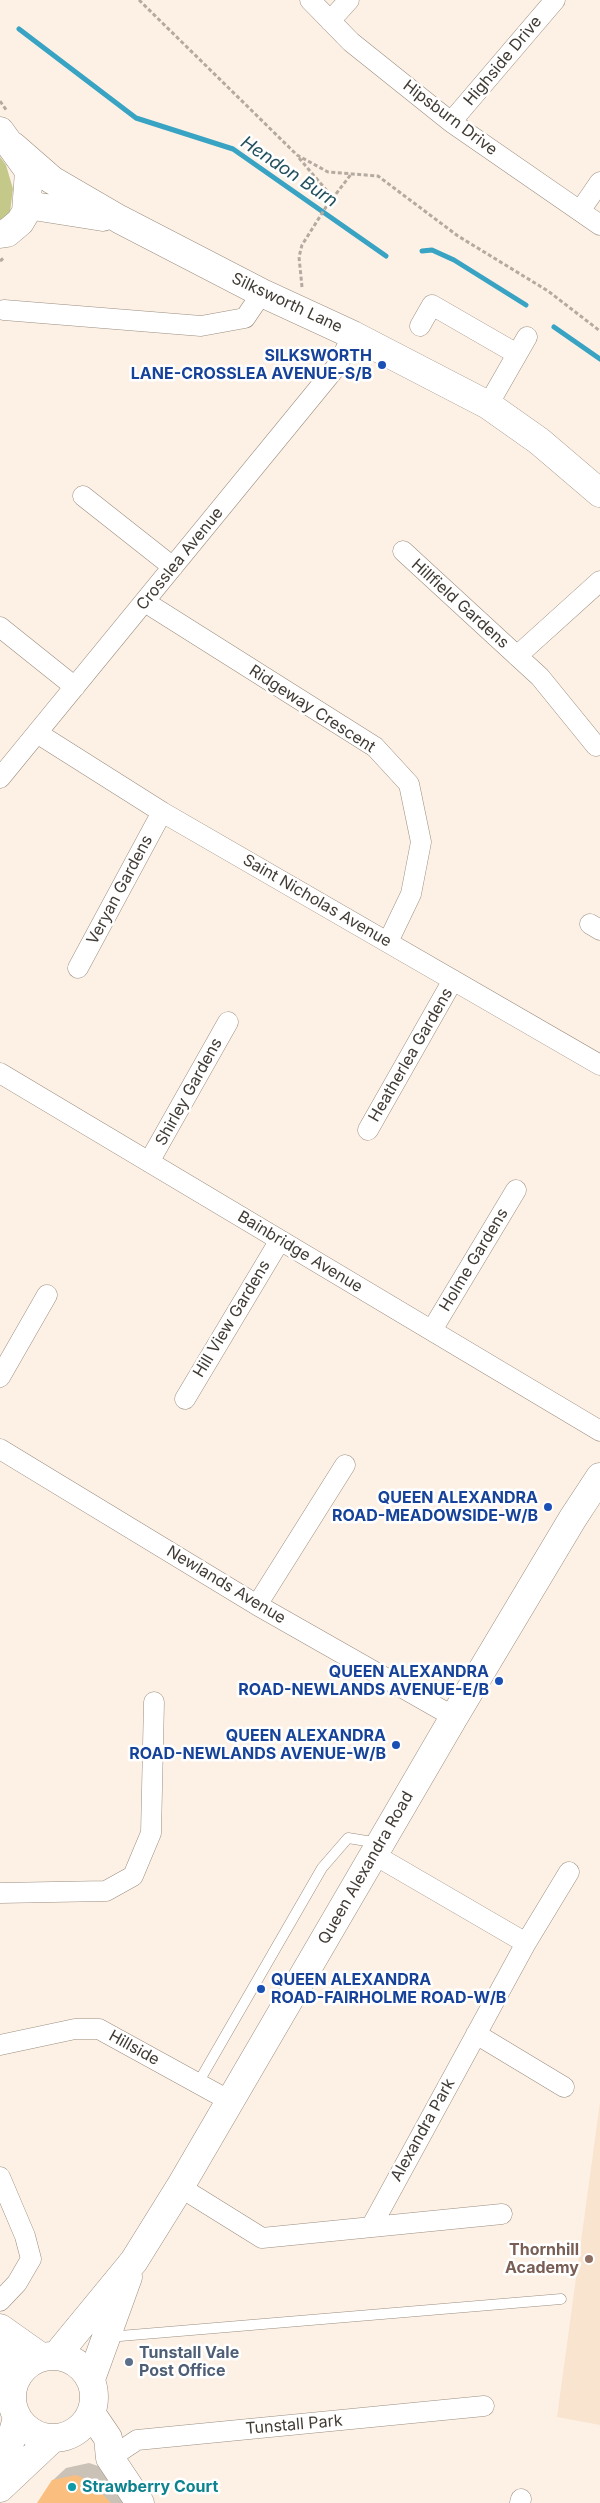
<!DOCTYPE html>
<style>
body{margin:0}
canvas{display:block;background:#fdf1e5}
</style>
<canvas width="600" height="2503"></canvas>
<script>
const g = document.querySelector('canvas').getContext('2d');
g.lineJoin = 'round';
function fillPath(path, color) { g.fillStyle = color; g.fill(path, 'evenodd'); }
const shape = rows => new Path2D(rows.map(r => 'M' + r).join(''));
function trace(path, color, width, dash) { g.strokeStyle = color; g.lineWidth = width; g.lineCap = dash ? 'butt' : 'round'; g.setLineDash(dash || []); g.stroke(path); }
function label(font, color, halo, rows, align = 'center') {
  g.font = font + ' Inter,sans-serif'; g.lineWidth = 5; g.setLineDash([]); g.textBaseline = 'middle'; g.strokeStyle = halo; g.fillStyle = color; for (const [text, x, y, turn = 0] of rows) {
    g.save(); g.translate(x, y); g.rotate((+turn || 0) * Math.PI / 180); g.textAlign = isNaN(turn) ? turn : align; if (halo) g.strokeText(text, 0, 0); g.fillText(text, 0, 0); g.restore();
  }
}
const built = shape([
 [600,2102,600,2425,557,2417]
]);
const green = shape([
 [0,157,6,165,13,189,10,212,0,223]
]);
const shadow = shape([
 [89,2463,104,2468,130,2503,39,2503,52,2481,66,2468]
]);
const stream = shape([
 [19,29,136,118,233,149,386,256],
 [422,251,432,250,454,260,526,305],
 [554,327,600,359]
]);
const building = shape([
 [76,2475,90,2481,111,2503,37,2503,52,2480]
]);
const path = shape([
 [139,0,297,155,328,172,378,176,458,236,548,291,600,331],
 [0,101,7,111],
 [299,158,333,198],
 [0,261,5,257],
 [302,287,299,257,302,245,326,207,352,173]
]);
const lane = shape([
 [198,2083,322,1868,348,1838,379,1843],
 [108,2337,561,2299]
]);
const street = shape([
 [310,0,351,42,451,122,600,225],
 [330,21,349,0],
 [451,122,555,0],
 [580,211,600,182],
 [4,310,201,326,245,318,262,293],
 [420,326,432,305,517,354],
 [488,405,527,337],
 [83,496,173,567],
 [403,551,540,677,596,746],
 [145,602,375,747,409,784,421,842,411,894,388,942],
 [0,627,75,687],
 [517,656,600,581],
 [37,733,162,812,600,1065],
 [0,778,337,366,353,335],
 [590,924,600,930],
 [78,968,162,812],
 [0,1073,600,1431],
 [368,1130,453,980],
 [149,1162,228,1022],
 [432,1330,516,1190],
 [0,1377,47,1295],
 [185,1399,280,1240],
 [0,1449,257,1605,454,1717],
 [257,1605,345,1465],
 [373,1854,526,1943],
 [0,1893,106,1891,133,1876,151,1833,154,1702],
 [476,2034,564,2087],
 [0,2045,75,2029,99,2029,230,2101],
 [0,2177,25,2236,31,2259,17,2283,0,2301],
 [180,2187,262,2238,502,2214],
 [371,2227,526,1943,569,1872],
 [110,2458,137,2440,484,2406],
 [520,2503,521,2499]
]);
const secondary = shape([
 [0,131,29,171,26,212,20,222,7,233,0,234],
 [13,146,52,180,119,219,262,293,353,335,488,405,539,441,600,493],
 [27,205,103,217],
 [0,2328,41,2357],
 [0,2347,11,2401],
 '12 2397a41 41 0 1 1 82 0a41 41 0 1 1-82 0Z',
 [56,2356,134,2261,180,2187,454,1717,573,1518,600,1477],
 [91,2379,128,2277],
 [91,2413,108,2438,110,2458,140,2503],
 [0,2478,17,2418],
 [0,2488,52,2439]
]);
const markers = [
 [382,365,5,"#1a4fb4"],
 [548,1507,5,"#1a4fb4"],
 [499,1681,5,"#1a4fb4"],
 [396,1745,5,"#1a4fb4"],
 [261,1989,5,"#1a4fb4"],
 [589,2259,5,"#8d6e63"],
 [129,2362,5,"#5c6f8a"],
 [72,2487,5,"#0f9aa8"]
];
const streetNames = [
 ["Highside Drive",503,61,-50],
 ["Hipsburn Drive",450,118,37],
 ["Silksworth Lane",287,303,25],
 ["Crosslea Avenue",180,559,-51],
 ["Hillfield Gardens",460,604,42],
 ["Ridgeway Crescent",312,709,33],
 ["Veryan Gardens",120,890,-62],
 ["Saint Nicholas Avenue",317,901,30],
 ["Heatherlea Gardens",411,1055,-60],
 ["Shirley Gardens",189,1092,-61],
 ["Bainbridge Avenue",300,1252,31],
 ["Holme Gardens",474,1260,-59],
 ["Hill View Gardens",232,1319,-59],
 ["Newlands Avenue",226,1585,31],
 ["Queen Alexandra Road",366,1868,-60],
 ["Hillside",134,2048,29],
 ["Alexandra Park",423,2130,-61],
 ["Tunstall Park",294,2425,-5]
];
const transitNames = [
 ["SILKSWORTH",372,356],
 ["LANE-CROSSLEA AVENUE-S/B",372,374],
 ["QUEEN ALEXANDRA",538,1498],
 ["ROAD-MEADOWSIDE-W/B",538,1516],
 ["QUEEN ALEXANDRA",489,1672],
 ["ROAD-NEWLANDS AVENUE-E/B",489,1690],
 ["QUEEN ALEXANDRA",386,1736],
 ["ROAD-NEWLANDS AVENUE-W/B",386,1754],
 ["QUEEN ALEXANDRA",271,1980,"left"],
 ["ROAD-FAIRHOLME ROAD-W/B",271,1998,"left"]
];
const educationNames = [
 ["Thornhill",579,2250],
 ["Academy",579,2268]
];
const serviceNames = [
 ["Tunstall Vale",139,2353],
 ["Post Office",139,2371]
];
const cultureNames = [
 ["Strawberry Court",82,2487]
];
const waterNames = [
 ["Hendon Burn",289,172,34]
];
fillPath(built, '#f9e4cf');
fillPath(green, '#c4c98a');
fillPath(shadow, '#0003');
trace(stream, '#39a3c3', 5);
fillPath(building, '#fabf7f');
trace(lane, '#9b8e80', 11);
trace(street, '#9b8e80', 21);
trace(secondary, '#9b8e80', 29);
trace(path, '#b4aaa0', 3, [4, 2.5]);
trace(lane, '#fff', 10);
trace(street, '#fff', 20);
trace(secondary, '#fff', 28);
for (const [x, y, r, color] of markers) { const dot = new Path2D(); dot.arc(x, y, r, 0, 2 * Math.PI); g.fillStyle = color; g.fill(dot); trace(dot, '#fff', 2); }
label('16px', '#413b35', '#fff', streetNames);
label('bold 16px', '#164399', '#fff', transitNames, 'right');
label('bold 16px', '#785e54', '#fff', educationNames, 'right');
label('bold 16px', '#4e5e75', '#fff', serviceNames, 'left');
label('bold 16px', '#0d838f', '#fff', cultureNames, 'left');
label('italic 18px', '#24505f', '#fff', waterNames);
</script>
